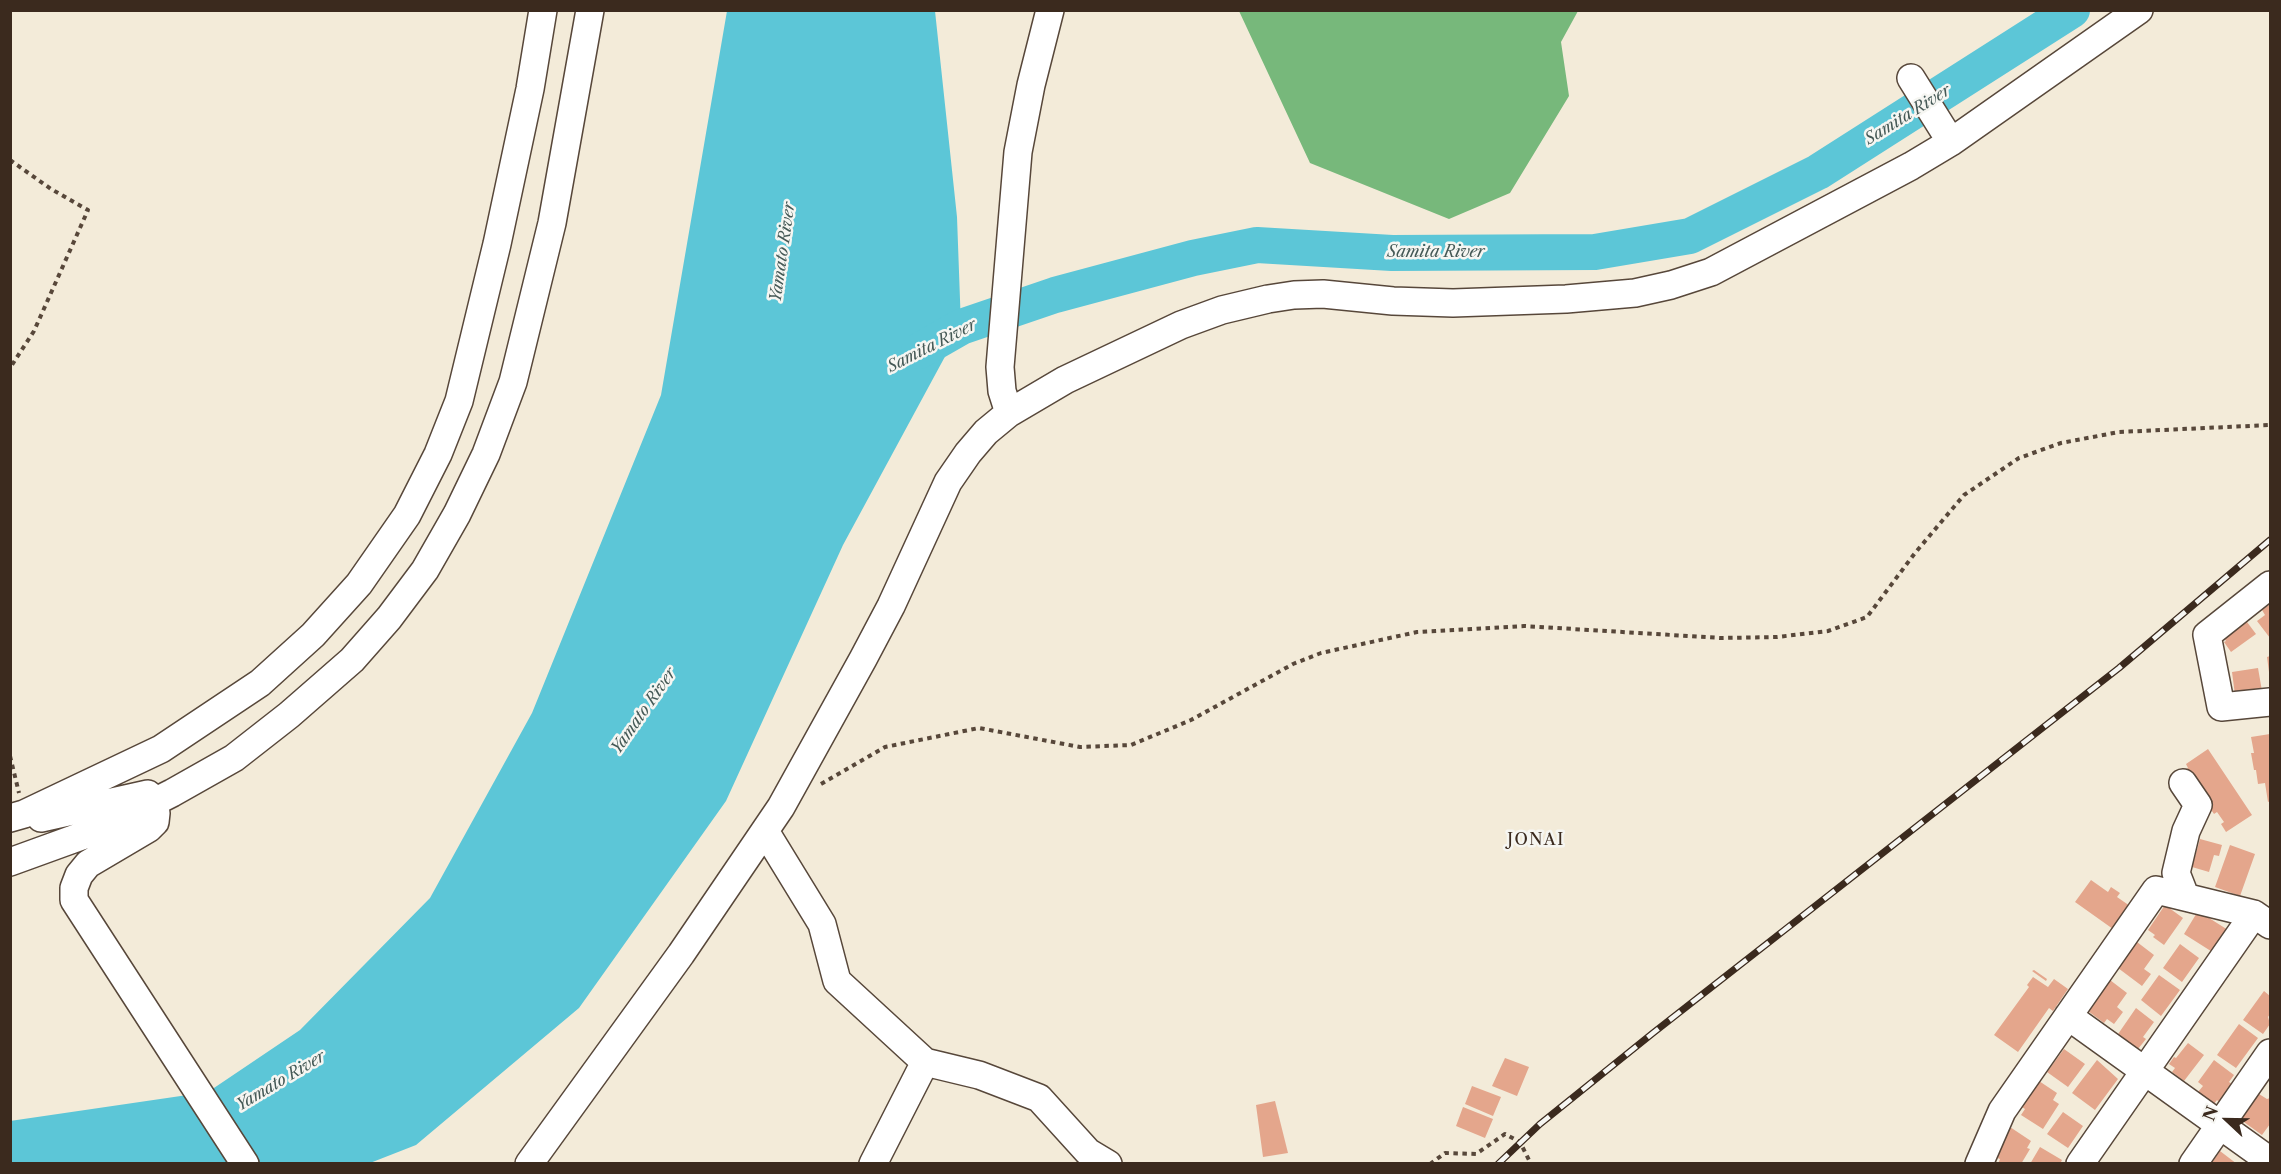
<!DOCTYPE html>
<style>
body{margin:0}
#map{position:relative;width:2281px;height:1174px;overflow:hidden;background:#f3ebd9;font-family:"Libre Caslon Text",serif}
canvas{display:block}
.frame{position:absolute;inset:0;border:12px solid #3b2a1e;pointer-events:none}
.north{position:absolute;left:2197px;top:1090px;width:60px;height:60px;-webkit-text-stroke:4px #f6f6f2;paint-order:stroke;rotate:292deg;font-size:16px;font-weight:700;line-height:24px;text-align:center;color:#3b2a1e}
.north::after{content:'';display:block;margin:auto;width:21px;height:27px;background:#3b2a1e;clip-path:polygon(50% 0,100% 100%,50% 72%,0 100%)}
</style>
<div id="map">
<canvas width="2281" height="1174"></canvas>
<div class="frame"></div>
<div class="north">N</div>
</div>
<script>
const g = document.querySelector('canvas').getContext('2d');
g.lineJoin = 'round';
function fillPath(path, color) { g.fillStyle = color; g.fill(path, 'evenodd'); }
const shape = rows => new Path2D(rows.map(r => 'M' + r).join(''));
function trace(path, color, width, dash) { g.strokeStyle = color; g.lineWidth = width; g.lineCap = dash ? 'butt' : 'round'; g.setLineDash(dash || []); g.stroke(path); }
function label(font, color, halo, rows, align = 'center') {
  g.font = font + ' "Libre Caslon Text",serif'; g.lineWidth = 5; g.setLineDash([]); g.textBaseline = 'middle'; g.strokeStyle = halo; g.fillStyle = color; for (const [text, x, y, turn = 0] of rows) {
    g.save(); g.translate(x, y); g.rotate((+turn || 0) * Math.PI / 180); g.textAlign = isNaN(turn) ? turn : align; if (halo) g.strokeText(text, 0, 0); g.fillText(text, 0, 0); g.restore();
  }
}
const forest = shape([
 [1239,11,1578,11,1561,42,1569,96,1510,193,1449,219,1310,163]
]);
const water = shape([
 [727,11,935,11,957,217,961,327,843,545,726,801,579,1008,416,1145,370,1163,11,1163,10,1121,208,1092,300,1030,430,898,532,713,661,395]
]);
const river = shape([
 [919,351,961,327,1055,295,1193,258,1257,245,1392,253,1595,252,1690,236,1818,172,2072,10]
]);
const building = shape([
 [2270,604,2270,638,2257,621,2265,615,2262,610],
 [2244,618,2256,634,2231,652,2224,642,2226,641,2223,636],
 [2270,656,2270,672,2269,672,2267,657],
 [2258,668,2262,691,2235,695,2232,672],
 [2270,734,2270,801,2268,802,2265,783,2258,784,2256,770,2254,770,2251,753,2254,753,2251,737],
 [2208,749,2252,815,2226,832,2221,824,2224,822,2217,812,2214,814,2184,770,2188,768,2186,764],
 [2200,839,2222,845,2219,856,2214,855,2209,872,2192,867],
 [2230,845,2255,854,2240,896,2215,887],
 [2091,880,2108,892,2111,887,2120,893,2117,897,2130,906,2113,929,2075,902],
 [2165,905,2183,918,2164,945,2153,937,2155,935,2148,930],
 [2198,911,2228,930,2214,953,2184,934],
 [2137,942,2154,955,2144,969,2151,974,2142,986,2118,968],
 [2180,944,2199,958,2182,982,2163,968],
 [2034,970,2047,979,2046,981,2032,971],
 [2159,975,2180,990,2161,1016,2141,1000],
 [2033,977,2048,987,2054,979,2068,989,2053,1011,2049,1008,2018,1052,1994,1035,2029,987,2027,985],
 [2110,980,2127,993,2117,1007,2123,1012,2114,1024,2107,1019,2104,1023,2088,1011],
 [2264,991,2270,996,2270,1014,2268,1017,2270,1024,2263,1034,2243,1020],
 [2136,1008,2154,1022,2143,1037,2146,1039,2138,1049,2121,1037,2119,1040,2116,1037],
 [2239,1024,2258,1038,2236,1068,2217,1055],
 [2188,1043,2204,1055,2184,1081,2172,1072,2175,1068,2169,1064,2174,1057,2176,1058],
 [2064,1049,2085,1064,2068,1087,2047,1072],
 [1505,1058,1529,1067,1517,1096,1492,1086],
 [2097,1060,2118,1079,2095,1110,2072,1093],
 [2214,1060,2234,1075,2229,1082,2232,1084,2219,1102,2217,1100,2214,1104,2198,1092,2203,1086,2198,1082],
 [2039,1081,2057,1093,2053,1100,2059,1104,2043,1129,2021,1115,2025,1109,2022,1107],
 [1472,1086,1501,1097,1493,1116,1465,1104],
 [2259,1094,2267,1099,2270,1098,2270,1124,2262,1135,2241,1120],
 [1275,1101,1288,1153,1263,1157,1256,1105],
 [1463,1107,1493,1119,1485,1138,1456,1126],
 [2063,1112,2083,1126,2068,1148,2047,1134],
 [2010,1127,2031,1141,2027,1148,2030,1149,2021,1164,1998,1164,2000,1159,1995,1157,2004,1142,2002,1141],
 [2040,1147,2062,1160,2060,1164,2030,1164],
 [2220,1151,2237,1164,2211,1164]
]);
const path = shape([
 [10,160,51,189,88,210,34,331,10,368],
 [10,756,19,793],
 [821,784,885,747,979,728,1080,747,1131,745,1191,720,1293,664,1321,653,1417,632,1524,626,1721,638,1777,637,1828,631,1867,617,1915,553,1964,495,2019,458,2061,443,2119,432,2270,425],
 [1430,1164,1445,1153,1476,1154,1505,1134,1520,1142,1531,1164]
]);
const minor = shape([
 [1050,10,1031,85,1018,152,1000,367,1002,391,1009,413,1065,380,1181,325,1222,310,1268,299,1294,295,1323,294,1393,301,1453,303,1566,299,1635,293,1671,285,1711,272,1911,166,1951,142,2139,10],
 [1911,78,1951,142],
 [2270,585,2207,635,2221,707,2270,702],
 [2183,783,2198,805,2186,831,2176,873,2185,896],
 [10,818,24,814,161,749,260,683,313,635,359,584,407,515,438,454,459,401,497,244,530,89,543,10],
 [41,818,148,794,156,813,155,822,149,828,88,864,79,875,74,888,74,900,245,1164],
 [765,831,822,924,837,981,925,1062,979,1075,1039,1098,1088,1152,1108,1164],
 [10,862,101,829,172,793,234,758,289,715,352,660,389,618,425,570,457,514,486,454,513,382,552,223,590,10],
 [2068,1016,2270,1161],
 [529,1164,681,954,781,807,863,659,891,606,948,482,968,453,986,432,1009,413],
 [873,1164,925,1062],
 [1979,1164,2002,1111,2156,890,2254,914,2270,925],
 [2080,1164,2254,914],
 [2193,1164,2270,1053]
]);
const rail = shape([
 [1498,1164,1540,1124,1653,1033,2119,668,2270,540]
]);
const waterNames = [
 ["Samita River",1908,115,-32],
 ["Yamato River",783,252,-82],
 ["Samita River",1436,252],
 ["Samita River",932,346,-27],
 ["Yamato River",644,711,-55],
 ["Yamato River",281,1081,-31]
];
const neighbourhoodNames = [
 ["JONAI",1536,840]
];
fillPath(forest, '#77b87b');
fillPath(water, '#5cc6d7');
trace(river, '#5cc6d7', 36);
fillPath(building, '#e4a68c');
trace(minor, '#57473a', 30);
trace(path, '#57473a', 4, [4.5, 4.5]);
trace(minor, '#fff', 27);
trace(rail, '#3b2a1e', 7);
trace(rail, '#f6f6f2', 4.5, [14]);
label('italic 16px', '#455956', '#f6f6f2', waterNames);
g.letterSpacing = '1.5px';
label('16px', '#3b2a1e', '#f6f6f2', neighbourhoodNames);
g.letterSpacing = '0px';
</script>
